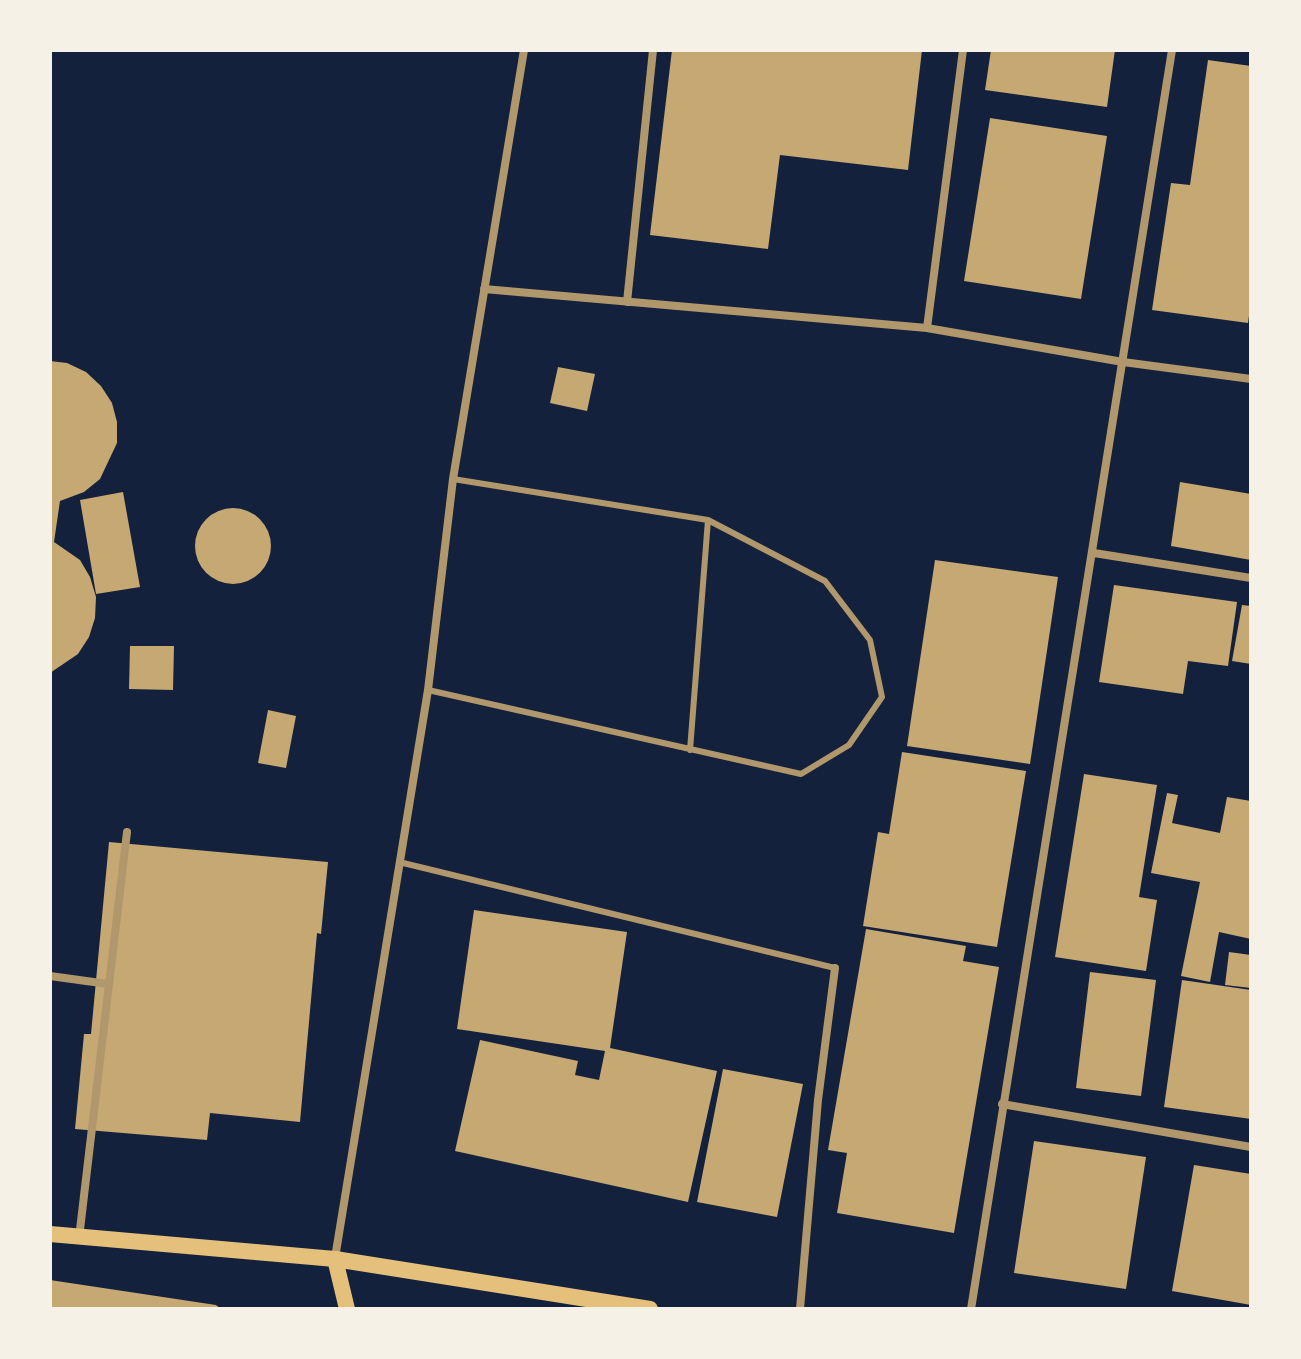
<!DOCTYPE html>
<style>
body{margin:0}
#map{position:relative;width:1301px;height:1359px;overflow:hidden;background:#14213d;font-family:"Titillium Web",sans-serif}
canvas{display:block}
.frame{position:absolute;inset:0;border:52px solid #f6f1e7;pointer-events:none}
</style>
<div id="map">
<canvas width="1301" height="1359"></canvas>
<div class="frame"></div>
</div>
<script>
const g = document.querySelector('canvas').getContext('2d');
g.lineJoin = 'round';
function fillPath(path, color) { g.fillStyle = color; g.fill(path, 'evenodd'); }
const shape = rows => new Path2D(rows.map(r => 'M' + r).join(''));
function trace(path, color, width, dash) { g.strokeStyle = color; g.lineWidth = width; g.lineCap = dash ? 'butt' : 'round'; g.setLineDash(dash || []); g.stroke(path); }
const building = shape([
 [672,50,922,50,908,170,780,155,768,249,650,235],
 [991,50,1115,50,1107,107,985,90],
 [1208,60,1251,66,1251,300,1248,323,1152,310,1171,183,1190,185],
 [990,118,1107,136,1081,299,964,281],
 [50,361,67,363,86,372,101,386,112,403,117,422,117,443,100,479,84,492,60,501,54,542,80,560,90,577,96,597,95,618,89,637,78,654,50,673],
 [558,367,595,374,587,411,550,403],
 [1180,482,1251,494,1251,560,1171,546],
 [123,492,140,587,96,594,80,500],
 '195 546a38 38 0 1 1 76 0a38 38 0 1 1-76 0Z',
 [935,560,1058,577,1030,764,907,746],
 [1114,585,1237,602,1228,666,1188,661,1183,694,1099,682],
 [1242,605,1251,606,1251,664,1232,661],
 [130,646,174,646,173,690,129,689],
 [268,710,296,716,286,768,258,763],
 [902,752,1026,771,997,947,863,926,878,832,889,834],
 [1084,774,1157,785,1139,897,1157,900,1146,971,1055,957],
 [1167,793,1178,795,1172,823,1220,833,1227,797,1251,801,1251,939,1219,932,1210,982,1181,976,1200,882,1151,873],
 [109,842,328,862,321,934,317,933,300,1122,210,1113,207,1140,75,1129,84,1034,91,1034],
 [474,910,627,932,610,1048,717,1071,688,1202,455,1151,480,1040,578,1061,575,1075,599,1080,605,1051,457,1029],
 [866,929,966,946,963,961,999,967,954,1233,837,1213,847,1153,828,1150],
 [1229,952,1251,955,1251,988,1225,985],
 [1090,972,1156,980,1141,1096,1076,1088],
 [1182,980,1251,990,1251,1119,1164,1107],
 [723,1069,803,1084,777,1217,697,1202],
 [1034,1141,1146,1157,1126,1289,1014,1273],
 [1194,1165,1251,1174,1251,1305,1172,1291],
 [50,1280,216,1305,221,1309,50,1309]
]);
const service = shape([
 [428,690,801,774,849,745,882,697,870,640,825,581,708,520,453,479],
 [690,750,708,520],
 [399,862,835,968]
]);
const minor = shape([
 [484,289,927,328,1123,362,1251,379],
 [627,302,653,50],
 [927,328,963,50],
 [1094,553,1251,578],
 [50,976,108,984],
 [1002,1104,1251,1147],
 [79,1238,127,832],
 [335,1258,428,690,453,479,524,50],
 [800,1309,818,1100,835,968],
 [971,1309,1172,50]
]);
const secondary = shape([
 [50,1234,335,1259,650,1309],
 [335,1259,347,1309]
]);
fillPath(building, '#c6a872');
trace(service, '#b1986c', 6);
trace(minor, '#b1986c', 8);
trace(secondary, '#e5c07b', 16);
</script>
